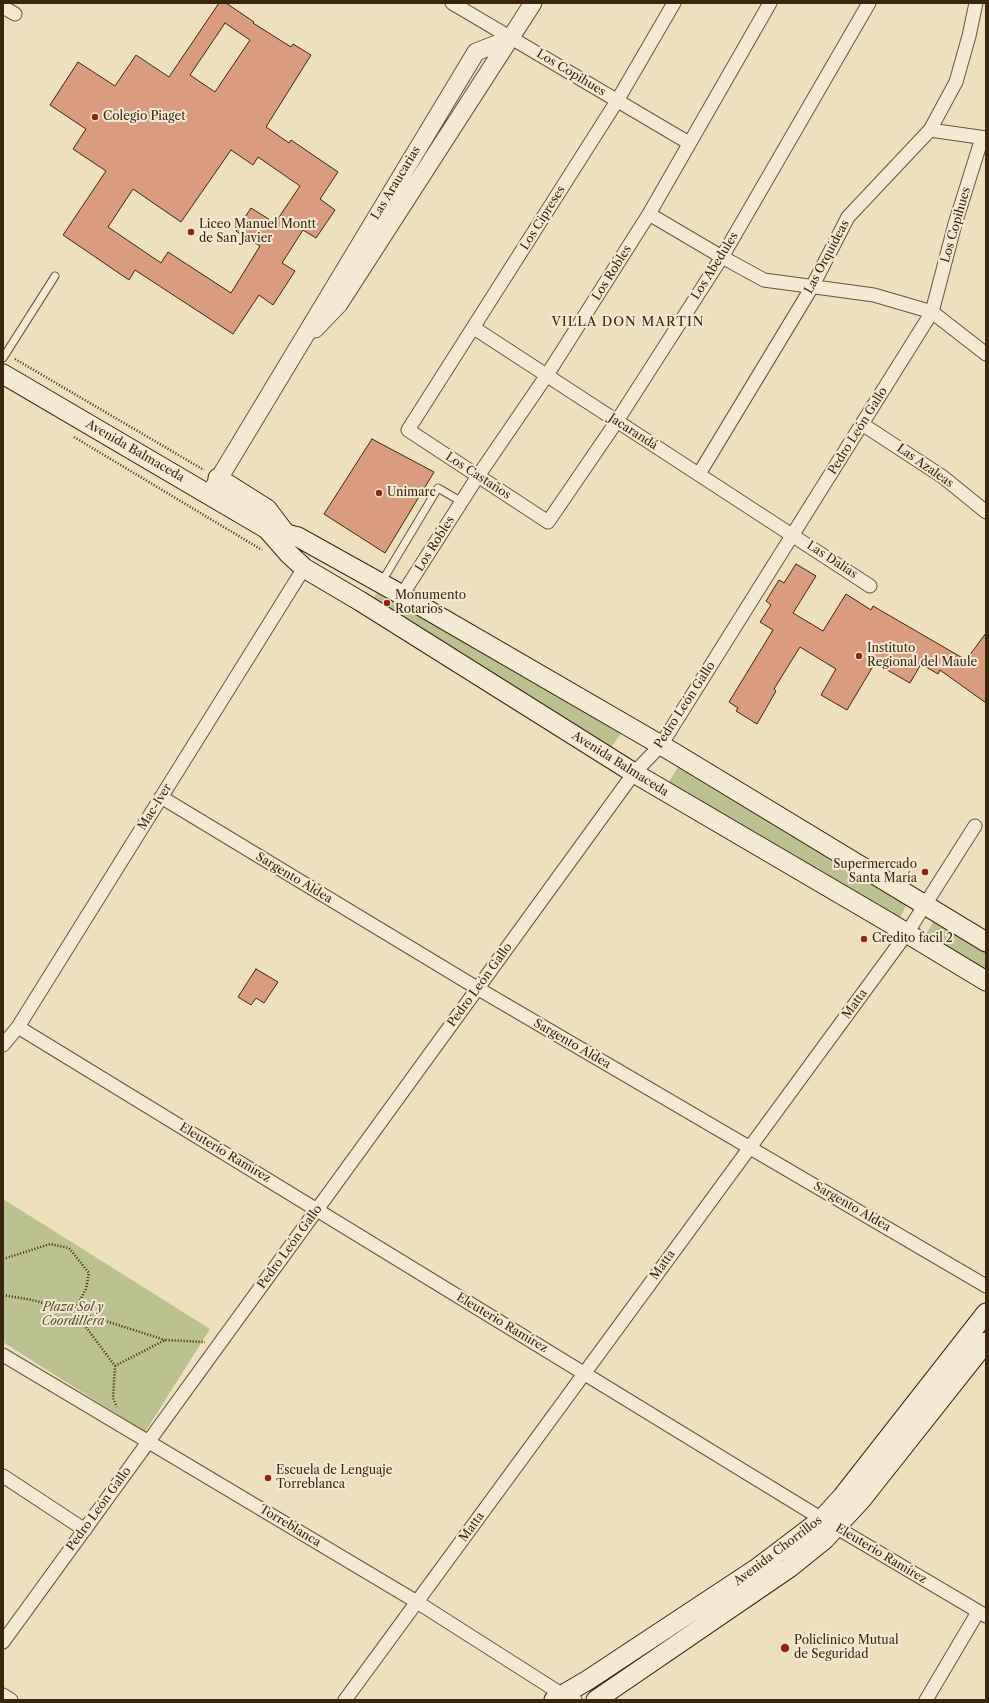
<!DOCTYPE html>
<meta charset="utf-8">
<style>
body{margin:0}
#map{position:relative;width:989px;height:1703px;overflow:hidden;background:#eedfbd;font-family:"Libre Caslon Text",serif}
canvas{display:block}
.frame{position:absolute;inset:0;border:4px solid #39260c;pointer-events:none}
</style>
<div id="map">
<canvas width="989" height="1703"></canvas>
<div class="frame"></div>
</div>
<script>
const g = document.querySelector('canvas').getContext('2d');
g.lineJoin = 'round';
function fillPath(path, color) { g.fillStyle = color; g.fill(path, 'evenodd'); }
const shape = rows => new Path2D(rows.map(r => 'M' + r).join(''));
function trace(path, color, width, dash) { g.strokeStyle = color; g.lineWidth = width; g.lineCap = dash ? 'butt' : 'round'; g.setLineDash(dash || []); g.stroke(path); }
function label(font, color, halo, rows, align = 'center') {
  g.font = font + ' "Libre Caslon Text",serif'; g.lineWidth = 4; g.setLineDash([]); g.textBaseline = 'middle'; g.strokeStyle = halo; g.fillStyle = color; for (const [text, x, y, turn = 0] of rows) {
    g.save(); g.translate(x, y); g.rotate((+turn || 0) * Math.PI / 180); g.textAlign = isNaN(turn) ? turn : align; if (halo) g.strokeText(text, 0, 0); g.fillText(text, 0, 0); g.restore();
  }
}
const green = shape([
 [380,588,623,731,609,750,370,603],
 [678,767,907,903,899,920,667,785],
 [935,919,986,949,986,971,926,934],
 [3,1199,210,1329,145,1432,3,1342]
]);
const building = shape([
 [219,3,226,3,254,22,253,23,291,47,293,44,311,55,266,127,289,143,291,140,338,172,320,199,335,210,316,238,303,230,282,263,295,271,273,305,259,295,233,334,135,270,129,280,63,235,106,171,73,149,86,129,50,105,78,62,115,86,136,55,169,77,219,3],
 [225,23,250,40,215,92,190,75,225,23],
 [231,150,253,165,258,157,300,186,275,223,251,208,236,231,260,246,231,293,168,252,161,263,108,227,133,189,181,222,231,150],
 [372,439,434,472,385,553,324,514,372,439],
 [796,564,816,576,793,613,823,631,846,594,871,610,873,606,966,660,986,633,986,703,940,670,938,674,921,664,910,683,875,663,847,710,821,695,836,669,800,647,774,689,776,691,757,724,736,711,738,708,729,702,773,630,760,622,771,605,766,601,779,580,784,583,796,564],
 [256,969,278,982,264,1003,256,998,251,1005,238,997,256,969]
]);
const path = shape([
 [15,359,204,470],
 [74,437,262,550],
 [3,1259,50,1244,69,1248,89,1273,86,1289,74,1311,165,1340],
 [3,1295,32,1300,74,1311,115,1366,113,1398,117,1407],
 [115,1366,165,1340,205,1342]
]);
const service = shape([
 [3,358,55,276],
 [381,583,438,488,462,502]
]);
const minor = shape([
 [452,3,689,143],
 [674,3,617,101,408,430,548,522,617,421,722,257,869,3],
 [3,7,15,14],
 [930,130,986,138],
 [649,214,722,257,764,280,874,295,932,312,986,354],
 [474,328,870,586],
 [862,424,943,477,986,512],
 [699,474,812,287,848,217,930,130,956,82,969,36,976,3],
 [402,595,478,476,547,375,649,214,770,3],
 [161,797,477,988,986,1286],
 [18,1027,822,1519,986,1616],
 [3,1045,18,1027,304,568],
 [3,1355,417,1602,563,1695,575,1700],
 [3,1476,85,1530],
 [3,1642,634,773,661,745,932,312,955,224,982,138],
 [3,1695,11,1700],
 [345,1700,907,933,975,826],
 [926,1700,978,1612]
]);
const tertiary = shape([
 [315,329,339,304,533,3],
 [212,490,476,52,512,38]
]);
const secondary = shape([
 [3,374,267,529,298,537,402,595,671,751,986,942],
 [218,478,267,509,286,534],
 [267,529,288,553,304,568,360,601,634,773,890,923,986,981],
 [554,1700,588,1680,756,1569,822,1519,842,1497,986,1313],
 [596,1700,789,1568,825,1539,861,1500,986,1342]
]);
const markers = [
 [95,117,4,"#8f2418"],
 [191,232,4,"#8f2418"],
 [379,493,4,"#8f2418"],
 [387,603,4,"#8f2418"],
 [859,656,4,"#8f2418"],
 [925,872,4,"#8f2418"],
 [864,939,4,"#8f2418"],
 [268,1478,4,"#8f2418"],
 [785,1648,5,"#8f2418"]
];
const streetNames = [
 ["Los Copihues",571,73,31],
 ["Las Araucarias",396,183,-59],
 ["Los Cipreses",543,218,-58],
 ["Los Copihues",956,225,-74],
 ["Las Orquídeas",827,257,-62],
 ["Los Abedules",715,266,-58],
 ["Los Robles",612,273,-58],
 ["Pedro León Gallo",858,431,-58],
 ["Jacarandá",633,432,33],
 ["Avenida Balmaceda",135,451,30],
 ["Las Azaleas",925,466,35],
 ["Los Castaños",478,476,33],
 ["Los Robles",435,544,-58],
 ["Las Dalias",832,560,33],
 ["Pedro León Gallo",685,705,-57],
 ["Avenida Balmaceda",620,764,32],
 ["Mac-Iver",155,807,-58],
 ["Sargento Aldea",294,878,31],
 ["Pedro León Gallo",480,985,-54],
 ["Matta",855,1004,-54],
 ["Sargento Aldea",572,1044,30],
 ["Eleuterio Ramírez",225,1153,31],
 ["Sargento Aldea",852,1207,30],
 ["Pedro León Gallo",290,1247,-54],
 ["Matta",663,1265,-54],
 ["Eleuterio Ramírez",502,1323,31],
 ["Pedro León Gallo",99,1509,-54],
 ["Torreblanca",290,1526,31],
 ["Matta",472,1527,-54],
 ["Avenida Chorrillos",778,1551,-37],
 ["Eleuterio Ramírez",881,1554,31]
];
const poiNames = [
 ["Colegio Piaget",103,117],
 ["Liceo Manuel Montt",199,225],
 ["de San Javier",199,239],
 ["Unimarc",387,493],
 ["Monumento",395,596],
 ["Rotarios",395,610],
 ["Instituto",867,649],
 ["Regional del Maule",867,663],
 ["Supermercado",917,865,"right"],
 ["Santa María",917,879,"right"],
 ["Credito facil 2",872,939],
 ["Escuela de Lenguaje",276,1471],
 ["Torreblanca",276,1485],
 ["Policlinico Mutual",794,1641],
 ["de Seguridad",794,1655]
];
const parkNames = [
 ["Plaza Sol y",73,1308],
 ["Coordillera",73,1322]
];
const neighbourhoodNames = [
 ["VILLA DON MARTIN",628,322]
];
fillPath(green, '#bbc18f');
fillPath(building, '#da9c7f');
trace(building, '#39260c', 1);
trace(service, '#665438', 9);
trace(minor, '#665438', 15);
trace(tertiary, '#665438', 19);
trace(secondary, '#39260c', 21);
trace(path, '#39260c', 2.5, [1, 2]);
trace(service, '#f4ead4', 7);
trace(minor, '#f4ead4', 13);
trace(tertiary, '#f4ead4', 17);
trace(secondary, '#f4ead4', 19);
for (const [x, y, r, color] of markers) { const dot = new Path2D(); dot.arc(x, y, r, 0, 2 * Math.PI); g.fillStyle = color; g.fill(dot); trace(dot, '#f4ead4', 1.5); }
label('12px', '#39260c', '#f4ead4', streetNames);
label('12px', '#39260c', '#f4ead4', poiNames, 'left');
label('italic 12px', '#5a4d2d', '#f4ead4', parkNames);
g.letterSpacing = '1px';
label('13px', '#39260c', '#f4ead4', neighbourhoodNames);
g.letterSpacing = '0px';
</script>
